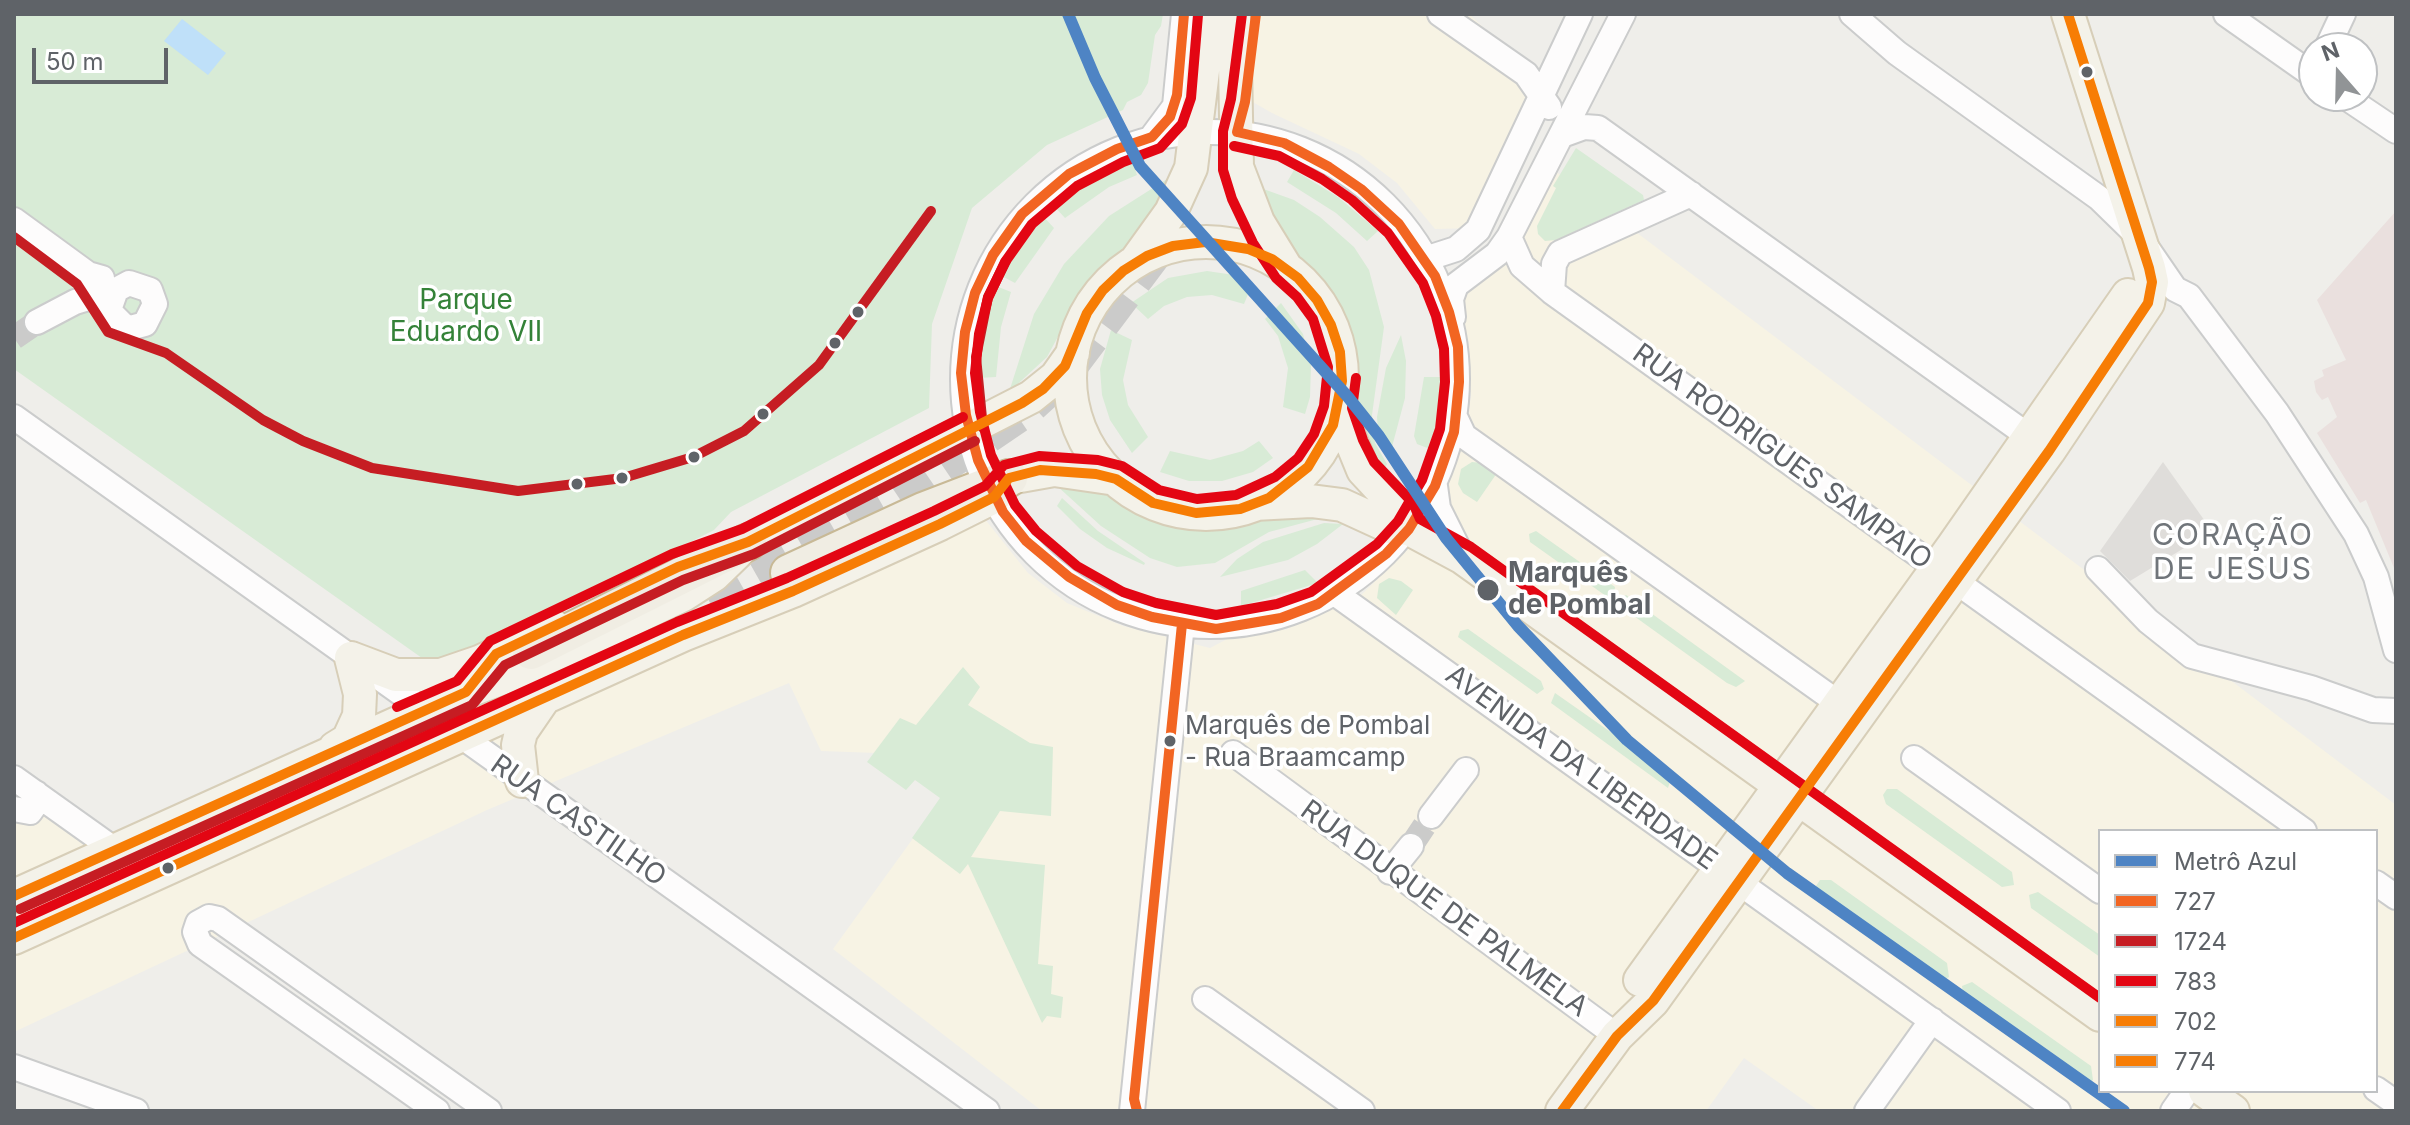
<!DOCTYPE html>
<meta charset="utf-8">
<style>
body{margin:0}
#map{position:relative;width:2410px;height:1125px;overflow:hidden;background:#efeeea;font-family:Inter,sans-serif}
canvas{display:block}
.frame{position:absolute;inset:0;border:16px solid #5f6368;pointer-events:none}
.legend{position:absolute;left:2098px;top:829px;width:280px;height:264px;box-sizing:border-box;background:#fff;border:2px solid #bfc1c3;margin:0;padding:10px 14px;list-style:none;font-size:24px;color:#5f6368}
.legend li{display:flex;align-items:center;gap:16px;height:40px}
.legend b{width:40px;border:2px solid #bfc1c3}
.north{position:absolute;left:2298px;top:32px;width:80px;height:80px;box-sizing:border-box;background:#fff;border:2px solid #bfc1c3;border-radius:50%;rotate:340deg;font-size:22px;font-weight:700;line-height:32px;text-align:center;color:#5f6368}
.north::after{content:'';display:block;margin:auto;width:28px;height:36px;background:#919496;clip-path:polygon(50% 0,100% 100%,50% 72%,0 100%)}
.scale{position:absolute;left:32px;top:48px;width:136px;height:36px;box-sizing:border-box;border:4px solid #5f6368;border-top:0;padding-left:10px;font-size:24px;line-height:28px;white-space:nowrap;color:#5f6368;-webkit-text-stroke:6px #fff;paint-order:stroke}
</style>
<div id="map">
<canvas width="2410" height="1125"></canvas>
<div class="frame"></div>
<ul class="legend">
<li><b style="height:10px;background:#4e84c4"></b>Metrô Azul</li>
<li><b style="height:10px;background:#f26522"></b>727</li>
<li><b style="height:10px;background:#c61d23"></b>1724</li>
<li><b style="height:10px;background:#e30613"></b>783</li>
<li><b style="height:10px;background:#f77d05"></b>702</li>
<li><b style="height:10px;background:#f77d05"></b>774</li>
</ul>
<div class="north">N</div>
<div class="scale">50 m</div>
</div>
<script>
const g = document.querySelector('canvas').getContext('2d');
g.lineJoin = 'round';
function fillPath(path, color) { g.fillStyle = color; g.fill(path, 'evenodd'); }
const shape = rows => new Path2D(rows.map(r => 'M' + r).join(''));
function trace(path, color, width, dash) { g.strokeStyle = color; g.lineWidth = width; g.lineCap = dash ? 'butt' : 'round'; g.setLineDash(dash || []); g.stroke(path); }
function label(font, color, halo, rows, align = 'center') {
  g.font = font + ' Inter,sans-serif'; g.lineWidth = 7; g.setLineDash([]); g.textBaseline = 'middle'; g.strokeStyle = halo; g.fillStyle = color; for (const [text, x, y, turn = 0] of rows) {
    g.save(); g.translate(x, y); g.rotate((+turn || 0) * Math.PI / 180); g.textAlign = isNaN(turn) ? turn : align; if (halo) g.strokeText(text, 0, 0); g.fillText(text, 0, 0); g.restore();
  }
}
const commercial = shape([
 [1176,14,1469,14,1539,79,1476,228,1435,229,1397,183,1359,154,1272,113,1172,56],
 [1547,165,2396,805,2396,1111,1819,1111,1744,1058,1706,1111,1042,1111,833,949,943,797,877,753,821,751,789,683,487,810,14,1032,14,793,159,887,984,518,1028,573,1067,603,1123,626,1210,648,1231,637,1287,629,1326,610,1353,603,1399,558,1466,435,1471,395,1457,293],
 [2100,831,2376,831,2376,1091,2100,1091]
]);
const industrial = shape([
 [2163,462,2212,531,2130,581,2100,551]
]);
const medical = shape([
 [2396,211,2396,567,2394,568,2366,500,2360,503,2317,433,2337,417,2328,397,2322,400,2316,392,2314,381,2324,376,2322,370,2346,360,2317,300]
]);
const green = shape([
 [14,14,1163,14,1161,26,1155,35,1148,83,1141,95,1127,102,1123,110,1047,145,972,208,932,324,929,408,731,512,714,530,473,653,429,663,14,369],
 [1576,148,1643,195,1644,200,1556,240,1545,241,1538,234,1537,226,1556,188,1553,186],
 [1131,158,1137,175,1109,187,1065,218,1053,205,1079,184],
 [1294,170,1338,197,1378,231,1367,241,1336,213,1287,182],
 [1178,172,1128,246,1087,283,1047,357,1009,392,1034,314,1064,264,1109,216],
 [1255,186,1294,200,1320,217,1354,247,1369,270,1384,327,1372,415,1375,443,1387,464,1381,476,1355,416,1357,353,1344,314,1324,281,1294,251],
 [1042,215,1054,228,1015,283,1000,275,1024,235],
 [1207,271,1234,275,1253,282,1244,304,1212,295,1187,297,1164,306,1148,319,1131,303,1168,278],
 [996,286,1011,292,1001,327,996,377,978,378,983,327],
 [1281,303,1303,334,1311,365,1310,397,1305,414,1283,407,1288,368,1278,336,1265,319],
 [1111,330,1132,340,1123,380,1128,405,1148,437,1132,453,1110,420,1102,395,1100,369],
 [1401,335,1406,361,1405,398,1389,458,1378,432,1377,417,1386,368],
 [1424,377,1440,377,1439,417,1430,449,1417,444,1414,436],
 [1259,441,1273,458,1253,472,1222,481,1189,481,1160,472,1170,451,1210,460,1243,451],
 [1472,462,1482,463,1497,473,1477,502,1463,493,1458,484,1461,469],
 [1056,485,1108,495,1154,520,1192,528,1236,525,1274,515,1325,517,1269,532,1215,563,1177,567,1150,558,1101,526],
 [1062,498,1098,531,1145,563,1144,565,1107,548,1080,529,1057,506],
 [1324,523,1343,524,1317,544,1288,560,1220,577,1237,559,1263,542],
 [1536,531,1615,587,1614,594,1606,596,1530,542,1529,534],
 [1305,570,1318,583,1241,606,1241,591],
 [1389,578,1401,581,1413,590,1396,615,1377,598,1379,584],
 [1626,595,1745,681,1736,687,1727,683,1620,606,1619,600],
 [1468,629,1541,681,1544,689,1537,694,1458,637,1460,631],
 [963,667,980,687,968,705,1030,743,1053,747,1051,816,1000,811,971,857,1045,865,1038,964,1053,966,1051,994,1063,997,1061,1018,1047,1016,1042,1023,968,864,960,874,912,838,940,798,915,780,906,790,867,762,900,718,916,725],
 [1555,693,1672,775,1668,788,1551,703],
 [1887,789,1897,789,2012,872,2014,885,2002,887,1886,804,1883,795],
 [1820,880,1831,880,1947,963,1949,977,1942,981,1935,979,1820,896,1816,886],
 [2038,892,2100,935,2100,957,2031,908,2029,895],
 [1972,982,2091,1066,2093,1080,2087,1084,2079,1082,1964,1000,1962,986]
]);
const water = shape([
 [182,19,226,53,208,75,164,41]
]);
const minorTunnel = shape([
 [14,338,37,322],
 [1411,846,1431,816]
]);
const highwayTunnel = shape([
 [664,631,885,505,1025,410,1063,375,1165,239]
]);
const minor = shape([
 [1440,14,1526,74,1549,107],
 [1852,14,1897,53,2099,198,2140,238,2175,289,2189,296,2277,413,2356,534,2376,577,2396,650],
 [2226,14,2314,76],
 [2327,48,2343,14],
 [2344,96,2396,131],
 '963 379a247 247 0 1 1 494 0a247 247 0 1 1-494 0Z',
 [1562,135,1584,127,1598,128,2041,445],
 [1152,137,1175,106,1184,14],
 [14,220,88,274,102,278],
 [1509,237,1522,266,1552,292,2304,831],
 [1425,259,1456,249,1478,230,1580,14],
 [88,274,112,314,123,325,130,328,145,324,155,304,150,290,129,283,116,290,110,307],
 [1552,292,1554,264,1560,253,1691,194],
 [1453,317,1451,299,1456,285,1497,254,1509,237,1623,14],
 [37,322,75,302,114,290],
 [14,417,987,1111],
 [1456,419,1464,436,1851,712],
 [1435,486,1438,508,1463,558],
 [2098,569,2148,621,2192,656,2311,688,2373,710,2396,711],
 [1336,594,2058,1111],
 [1233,753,1617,1036],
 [1914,758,2100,891],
 [14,778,115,850],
 [14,809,30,812,37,802,36,793],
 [1431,816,1466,770],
 [1390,872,1411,846],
 [2376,883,2396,897],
 [1205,999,1362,1111],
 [14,1067,136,1111],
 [2376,1089,2396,1103],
 [437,1111,200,944,195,932,198,923,209,917,218,919,489,1111],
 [1132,1111,1182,624],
 [1867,1111,1932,1020],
 [2173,1111,2187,1091]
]);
const major = shape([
 [1234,14,1237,167,1258,222,1285,266],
 '1070 378a136 136 0 1 1 272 0a136 136 0 1 1-272 0Z',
 [1135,262,1171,212,1191,168,1210,14],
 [1338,409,1363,470,1402,512,1409,529],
 [1254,504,1311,501,1342,505,1390,527,1409,529,1463,558,2100,1015],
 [351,658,396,675,441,675,479,662,555,627],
 [335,748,348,740,359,716,360,694,351,658],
 [522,781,518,745,521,732,545,697],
 [14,896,466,692,535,666,683,595,714,575,748,542,1031,397,1056,377,1073,353],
 [14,938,683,635,793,591,940,524,994,497,1009,478,1054,470,1116,479],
 [1640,980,1953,546,2128,295],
 [2205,1091,2233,1111],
 [1562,1111,1617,1036,1653,1001,2049,451,2148,303,2152,282,2149,268,2068,14]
]);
const highway = shape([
 [789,573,923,511,1009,478],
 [531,651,748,542]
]);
const bus1 = shape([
 [1184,14,1177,95,1170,117,1152,137,1117,149,1069,174,1022,214,993,255,975,293,965,332,961,373,966,415,978,460,1003,512,1026,541,1069,577,1117,605,1152,617,1216,629,1281,618,1318,604,1386,554,1409,529,1435,486,1454,432,1459,382,1458,347,1449,312,1435,276,1399,224,1361,189,1329,167,1284,143,1237,132],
 [1237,132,1245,102,1256,14],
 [1137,1111,1134,1099,1182,624]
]);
const bus2 = shape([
 [14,237,77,284,108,332,166,353,263,420,303,441,372,468,518,491,623,478,693,457,744,431,819,365,931,211],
 [983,428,976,357,988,297,1006,261],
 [20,909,472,705,505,665,683,580,754,554,975,441]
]);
const bus3 = shape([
 [1198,15,1191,98,1182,124,1160,148,1123,162,1077,186,1032,224,1005,262,988,298,979,334,975,373,980,412,991,455,1015,505,1036,531,1077,566,1123,592,1156,603,1216,615,1277,604,1311,592,1377,544,1398,521,1422,480,1440,429,1445,382,1444,349,1436,316,1423,283,1388,233,1352,200,1322,179,1279,156,1234,146],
 [1356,378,1352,408,1363,440,1374,462,1413,503,1420,519,1471,547,2100,998],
 [397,707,457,681,490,641,672,554,742,529,963,417],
 [14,923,677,622,787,578,934,511,985,486,1004,465,1039,456,1098,460,1122,466,1159,490,1197,499,1236,495,1275,477,1298,458,1314,434,1324,406,1328,367,1313,319,1297,297,1276,278,1253,243,1232,199,1223,170,1223,131,1231,99,1242,14]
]);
const bus4 = shape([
 [14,896,466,692,496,654,678,567,748,542,1022,403,1043,389,1065,366,1087,313,1103,290,1123,271,1147,256,1173,246,1205,242,1248,249,1272,259,1298,278,1317,300,1331,325,1340,352,1342,381,1333,425,1308,467,1269,498,1240,509,1196,513,1153,503,1116,479,1096,474,1040,470,1009,478,994,497,940,524,793,591,683,635,14,938]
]);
const bus5 = shape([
 [1562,1111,1617,1036,1653,1001,2049,451,2148,303,2152,282,2149,268,2068,14]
]);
const metro1 = shape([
 [1068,14,1095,78,1140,166,1348,397,1379,436,1446,538,1518,626,1627,740,1787,873,2124,1111]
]);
const markers = [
 [2087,72,7,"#5f6368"],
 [858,312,7,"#5f6368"],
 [835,343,7,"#5f6368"],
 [763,414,7,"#5f6368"],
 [694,457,7,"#5f6368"],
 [622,478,7,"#5f6368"],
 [577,484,7,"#5f6368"],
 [1488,590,12,"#5f6368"],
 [1170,741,7,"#5f6368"],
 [168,868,7,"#5f6368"]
];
const busNames = [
 ["Marquês de Pombal",1185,726],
 ["- Rua Braamcamp",1185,758]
];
const parkNames = [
 ["Parque",466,301],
 ["Eduardo VII",466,333]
];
const streetNames = [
 ["RUA RODRIGUES SAMPAIO",1782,457,36],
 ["AVENIDA DA LIBERDADE",1581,768,36],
 ["RUA CASTILHO",578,821,35],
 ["RUA DUQUE DE PALMELA",1444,909,36]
];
const stopNames = [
 ["Marquês",1508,574],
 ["de Pombal",1508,606]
];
const neighbourhoodNames = [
 ["CORAÇÃO",2233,536],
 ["DE JESUS",2233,570]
];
fillPath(commercial, '#f7f3e4');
fillPath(industrial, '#dfddda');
fillPath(medical, '#eae0de');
fillPath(green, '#d8ebd6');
fillPath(water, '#bfe0f9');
trace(minorTunnel, '#cbcbca', 24, [24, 12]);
trace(highwayTunnel, '#cbcbca', 36, [36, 18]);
trace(minor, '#cbcccc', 28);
trace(major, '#d7ceb8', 36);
trace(highway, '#c8b996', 40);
trace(minor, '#fdfcfc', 24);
trace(major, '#f4f2e9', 32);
trace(highway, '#f0ede3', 36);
trace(bus1, '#f26522', 10);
trace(bus2, '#c61d23', 10);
trace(bus3, '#e30613', 10);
trace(bus4, '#f77d05', 10);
trace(bus5, '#f77d05', 10);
trace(metro1, '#4e84c4', 12);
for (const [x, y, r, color] of markers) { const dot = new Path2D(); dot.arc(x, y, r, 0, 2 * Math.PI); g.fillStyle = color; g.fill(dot); trace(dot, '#fff', 3); }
label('26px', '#5f6368', '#fff', busNames, 'left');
label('28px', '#348238', '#fff', parkNames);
label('28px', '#5f6368', '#fff', streetNames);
label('bold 28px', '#5f6368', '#fff', stopNames, 'left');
g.letterSpacing = '2px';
label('30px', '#70757a', '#fff', neighbourhoodNames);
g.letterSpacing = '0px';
</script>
